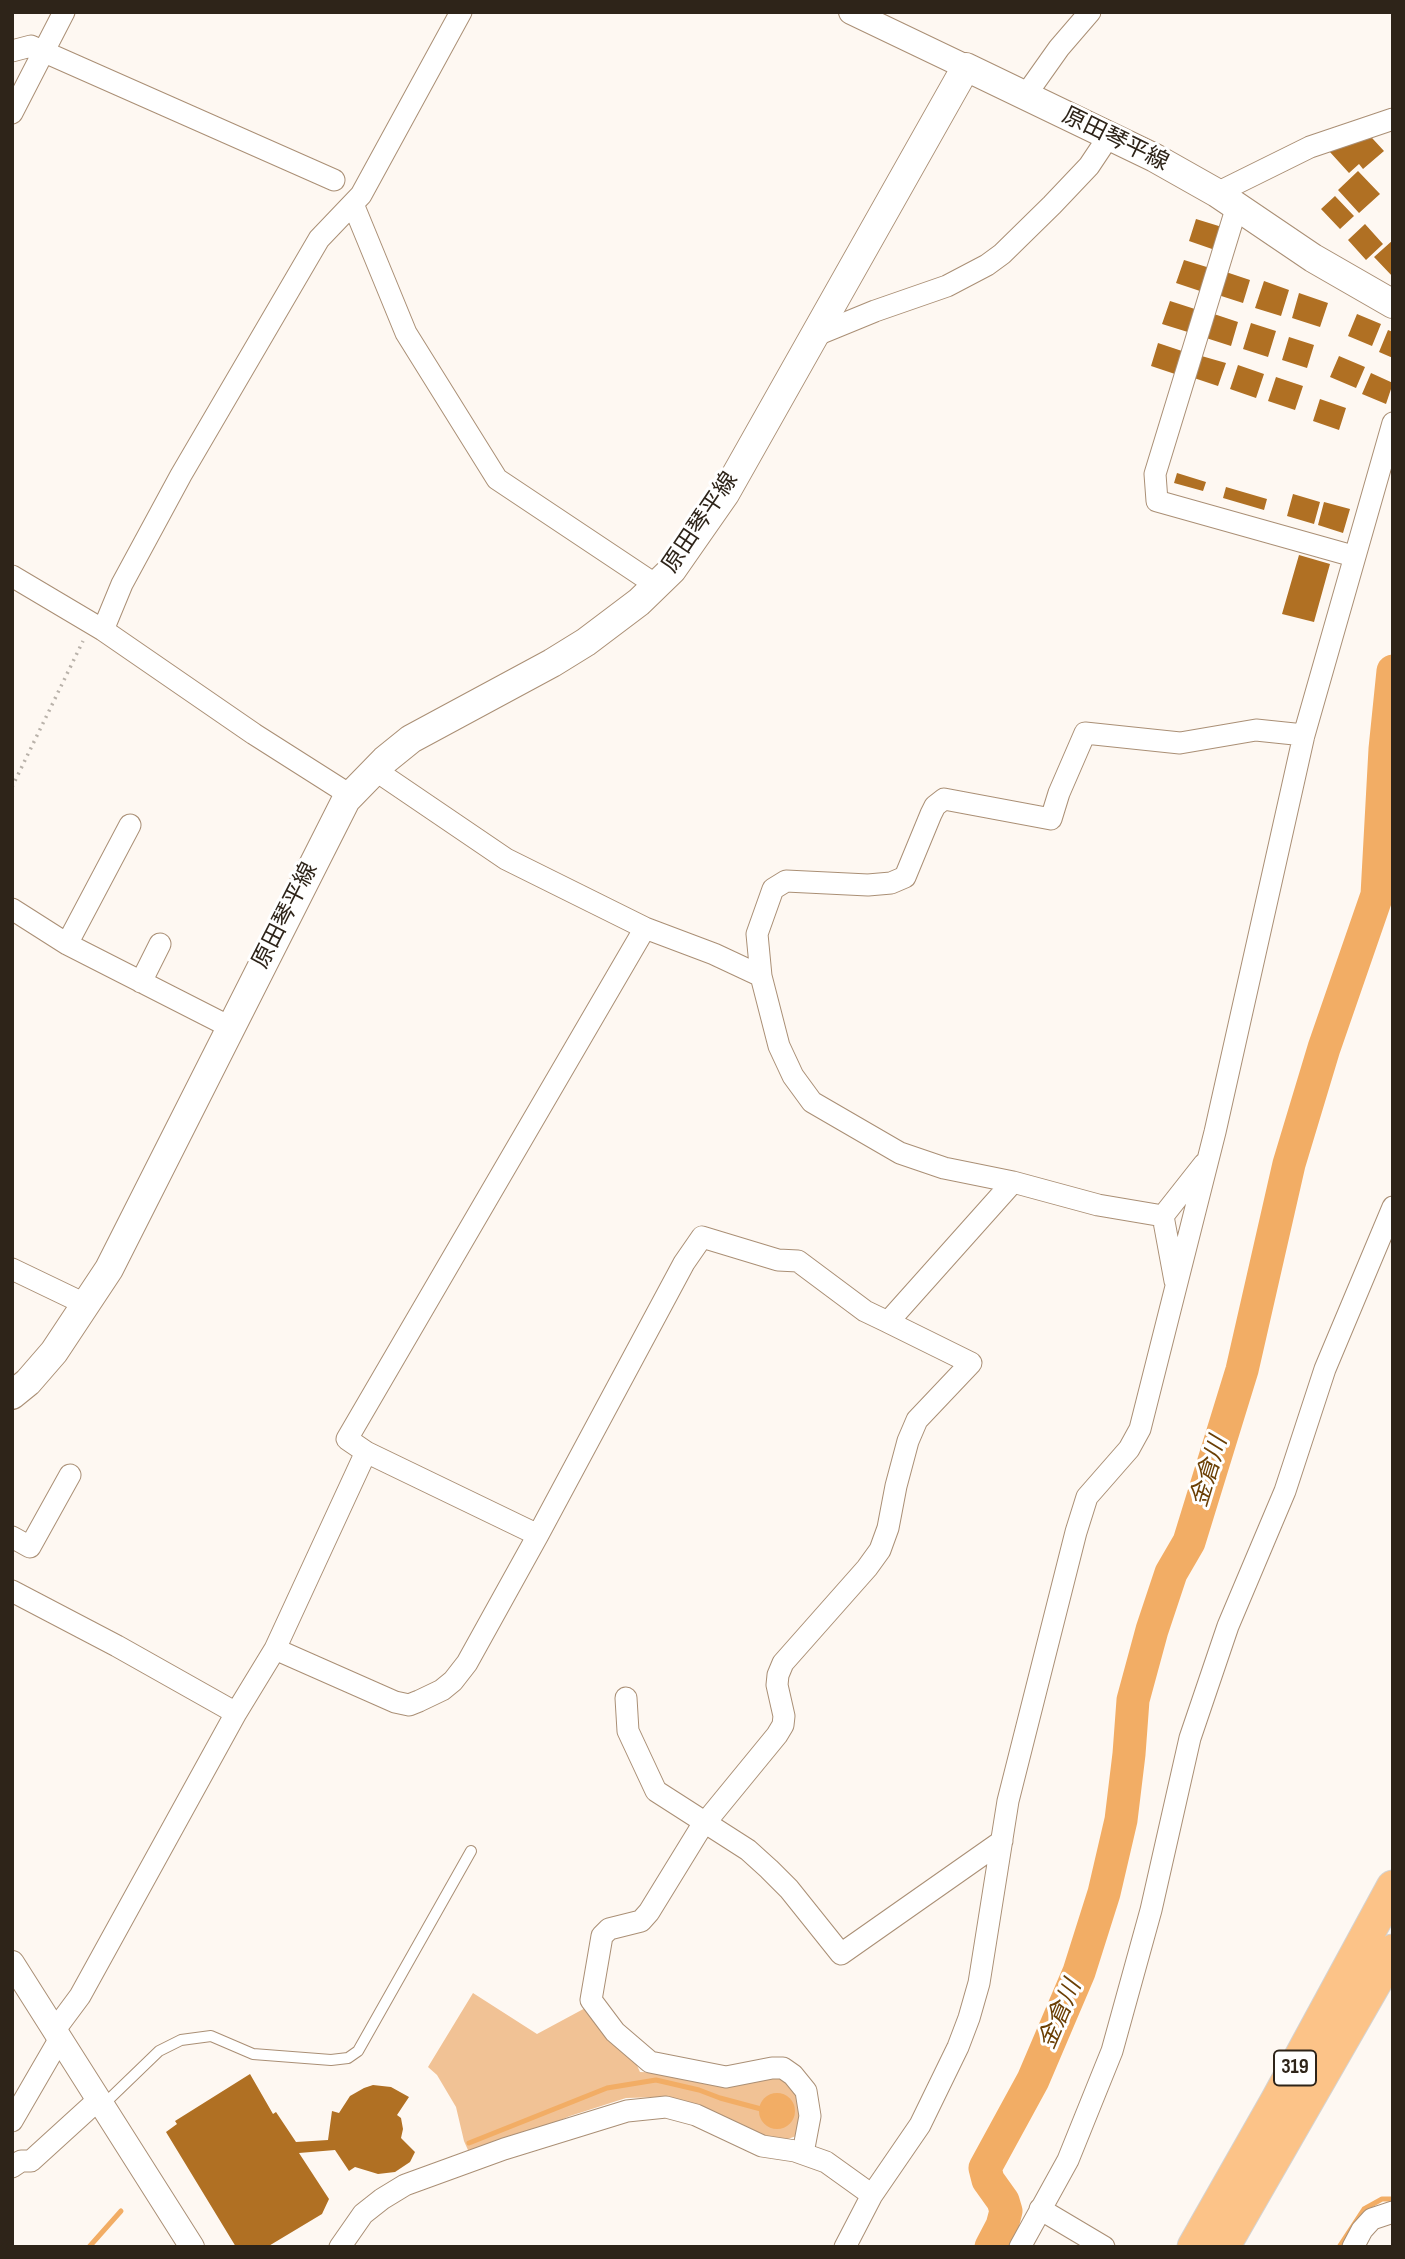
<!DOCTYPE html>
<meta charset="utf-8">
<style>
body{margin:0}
#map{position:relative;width:1405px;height:2259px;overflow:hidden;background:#fef8f2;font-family:"Sofia Sans Condensed",sans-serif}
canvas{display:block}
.frame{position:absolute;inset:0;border:14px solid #2e2419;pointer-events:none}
</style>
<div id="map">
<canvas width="1405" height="2259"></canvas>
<div class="frame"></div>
</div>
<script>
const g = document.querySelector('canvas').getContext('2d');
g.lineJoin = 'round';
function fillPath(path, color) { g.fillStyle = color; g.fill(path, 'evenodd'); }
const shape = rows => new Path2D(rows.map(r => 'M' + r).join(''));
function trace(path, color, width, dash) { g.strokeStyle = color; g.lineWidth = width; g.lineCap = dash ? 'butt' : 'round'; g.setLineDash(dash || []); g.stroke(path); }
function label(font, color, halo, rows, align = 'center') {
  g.font = font + ' "Sofia Sans Condensed","Noto Sans JP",sans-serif'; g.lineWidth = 6; g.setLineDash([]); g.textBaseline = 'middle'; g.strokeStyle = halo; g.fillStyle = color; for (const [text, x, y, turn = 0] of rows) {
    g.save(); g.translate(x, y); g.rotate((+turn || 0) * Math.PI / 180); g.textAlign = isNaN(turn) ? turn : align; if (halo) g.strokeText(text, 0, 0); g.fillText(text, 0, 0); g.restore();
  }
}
const green = shape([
 [473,1993,537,2034,589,2006,634,2059,640,2072,786,2077,803,2107,799,2135,785,2140,772,2138,659,2097,626,2098,570,2116,471,2157,464,2141,456,2107,437,2075,428,2067]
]);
const water = shape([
 '759 2111a18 18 0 1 1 36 0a18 18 0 1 1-36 0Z'
]);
const stream = shape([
 [469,2143,607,2088,656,2080,699,2090,720,2098,761,2109],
 [89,2247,121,2211],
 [1339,2247,1364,2209,1382,2199,1393,2199]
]);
const river = shape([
 [991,2247,1002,2226,1006,2211,1003,2201,988,2180,985,2168,1033,2080,1079,1972,1104,1893,1121,1820,1129,1754,1133,1700,1152,1630,1171,1573,1189,1542,1242,1370,1289,1164,1324,1048,1377,895,1385,749,1393,671]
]);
const building = shape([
 [1362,127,1384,151,1363,169,1359,164,1349,173,1329,151],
 [1358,171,1380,194,1359,213,1338,190],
 [1335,196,1354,216,1340,229,1321,209],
 [1196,219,1222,227,1215,250,1189,241],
 [1365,224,1383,244,1366,260,1348,240],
 [1393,240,1393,277,1374,257],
 [1184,260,1210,268,1203,292,1176,283],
 [1223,271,1250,280,1243,303,1215,294],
 [1264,281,1289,290,1281,316,1255,308],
 [1299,293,1328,303,1320,327,1292,318],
 [1170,301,1198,310,1191,333,1162,324],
 [1211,313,1238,322,1231,346,1203,337],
 [1357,314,1381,324,1372,346,1348,336],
 [1251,323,1276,331,1268,357,1243,349],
 [1388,330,1393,332,1393,358,1379,352],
 [1289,337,1314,345,1307,368,1282,360],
 [1158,343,1185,352,1178,375,1151,366],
 [1198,355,1226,363,1218,386,1191,377],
 [1339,356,1365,367,1356,388,1330,377],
 [1238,365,1264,374,1256,398,1230,389],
 [1371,373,1393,383,1386,404,1362,394],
 [1276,377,1303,386,1295,410,1268,401],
 [1320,399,1346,408,1339,430,1313,421],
 [1177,473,1206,482,1203,491,1174,483],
 [1226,487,1267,499,1264,510,1223,498],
 [1293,494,1320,502,1314,524,1287,516],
 [1324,502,1350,509,1343,533,1318,525],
 [1299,555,1330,564,1314,622,1282,614],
 [250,2074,273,2114,276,2112,296,2142,328,2140,332,2111,339,2113,350,2096,364,2088,373,2085,391,2087,409,2097,397,2115,401,2118,403,2129,401,2138,415,2152,410,2162,395,2172,378,2174,355,2167,349,2171,335,2150,299,2153,329,2199,322,2214,267,2247,236,2247,166,2132,177,2124,175,2121]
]);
const path = shape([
 [12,787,83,641]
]);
const service = shape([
 [102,2106,159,2051,181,2040,211,2036,253,2054,331,2060,348,2058,358,2051,471,1851]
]);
const minor = shape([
 [12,51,31,46,334,180],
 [1025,96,1059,48,1090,12],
 [12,113,64,12],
 [1217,193,1310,147,1393,119],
 [353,204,406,333,497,479,656,585],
 [1237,206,1155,474,1157,501,1353,556],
 [814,336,875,311,947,286,987,265,1002,254,1052,205,1089,166,1109,136],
 [12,576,103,630,254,734,350,795],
 [103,630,122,584,181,475,319,239,361,195,461,12],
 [375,770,506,859,645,928,714,954,761,976],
 [12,909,67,944,230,1027],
 [67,944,130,825],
 [141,982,160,944],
 [1163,1216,1098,1205,1013,1182,944,1168,900,1153,812,1102,793,1076,779,1046,761,976,757,934,773,889,786,881,868,885,891,883,905,877,931,814,935,806,944,799,1051,819,1059,793,1085,733,1180,743,1256,730,1304,735],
 [12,1269,87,1305],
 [1175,1281,1163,1216,1204,1164],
 [538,1535,366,1452,347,1439,645,928],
 [12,1537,30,1547,70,1475],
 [12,1591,117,1646,236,1713],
 [275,1649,366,1452],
 [626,1698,628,1731,656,1791,748,1850,769,1869,789,1889,841,1954,1002,1841],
 [54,2031,80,1996,236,1713,275,1649,395,1702,409,1705,419,1701,442,1690,453,1681,467,1663,538,1535,684,1263,702,1237,778,1260,798,1261,865,1311,888,1322,1013,1182],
 [12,2121,59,2040],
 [803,2153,810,2116,806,2091,793,2075,783,2068,772,2068,726,2077,650,2062,615,2032,591,2000,602,1936,609,1929,641,1921,649,1912,700,1829,777,1735,783,1725,784,1716,777,1685,778,1675,783,1663,867,1568,880,1550,888,1528,896,1486,908,1441,917,1420,971,1363,888,1322],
 [12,2167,21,2161,31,2161,98,2100],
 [1040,2209,1104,2247],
 [340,2247,363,2214,382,2199,405,2185,504,2149,627,2111,666,2107,696,2115,762,2146,795,2151,826,2162,872,2195],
 [845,2247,872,2195,920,2125,958,2047,969,2018,979,1983,1008,1801,1076,1532,1087,1497,1129,1449,1140,1429,1215,1132,1304,735,1393,423],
 [1020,2247,1068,2160,1112,2051,1151,1910,1190,1738,1228,1626,1285,1491,1325,1369,1393,1207],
 [1353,2247,1362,2230,1372,2219,1393,2212]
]);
const tertiary = shape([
 [851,12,966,67],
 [12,1963,192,2247]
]);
const secondary = shape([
 [12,1395,28,1382,54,1352,109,1269,346,800,385,760,411,739,552,663,586,642,639,602,672,570,725,494,966,67,1155,158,1217,193,1313,258,1393,304]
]);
const trunk = shape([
 [1194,2247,1277,2101,1393,1887],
 [1223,2247,1393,1951]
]);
const shields = [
 [1295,2068,42]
];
const shieldNames = [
 ["319",1295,2068]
];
const streetNames = [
 ["原田琴平線",1115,140,26],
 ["原田琴平線",701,523,-56],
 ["原田琴平線",286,916,-63]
];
const waterNames = [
 ["金倉川",1210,1472,-73],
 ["金倉川",1061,2015,-67]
];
fillPath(green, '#f1c295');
fillPath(water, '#f2ad65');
trace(stream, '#f2ad65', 5);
trace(river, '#f2ad65', 33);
fillPath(building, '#b07023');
trace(service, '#aa8f75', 12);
trace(minor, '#aa8f75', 23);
trace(tertiary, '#aa8f75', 26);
trace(secondary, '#aa8f75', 30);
trace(trunk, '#d5d3d1', 35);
trace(path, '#b9b2aa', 3.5, [2, 5]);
trace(service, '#fff', 10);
trace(minor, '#fff', 21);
trace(tertiary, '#fff', 24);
trace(secondary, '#fff', 28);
trace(trunk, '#fcc388', 33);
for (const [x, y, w] of shields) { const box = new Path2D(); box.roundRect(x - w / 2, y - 17.5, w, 35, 5); g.fillStyle = '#fff'; g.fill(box); trace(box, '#2e2419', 2); }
label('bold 21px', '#2e2419', null, shieldNames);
label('23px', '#2e2419', '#fff', streetNames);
label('italic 24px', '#6b3f04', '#fff', waterNames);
</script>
